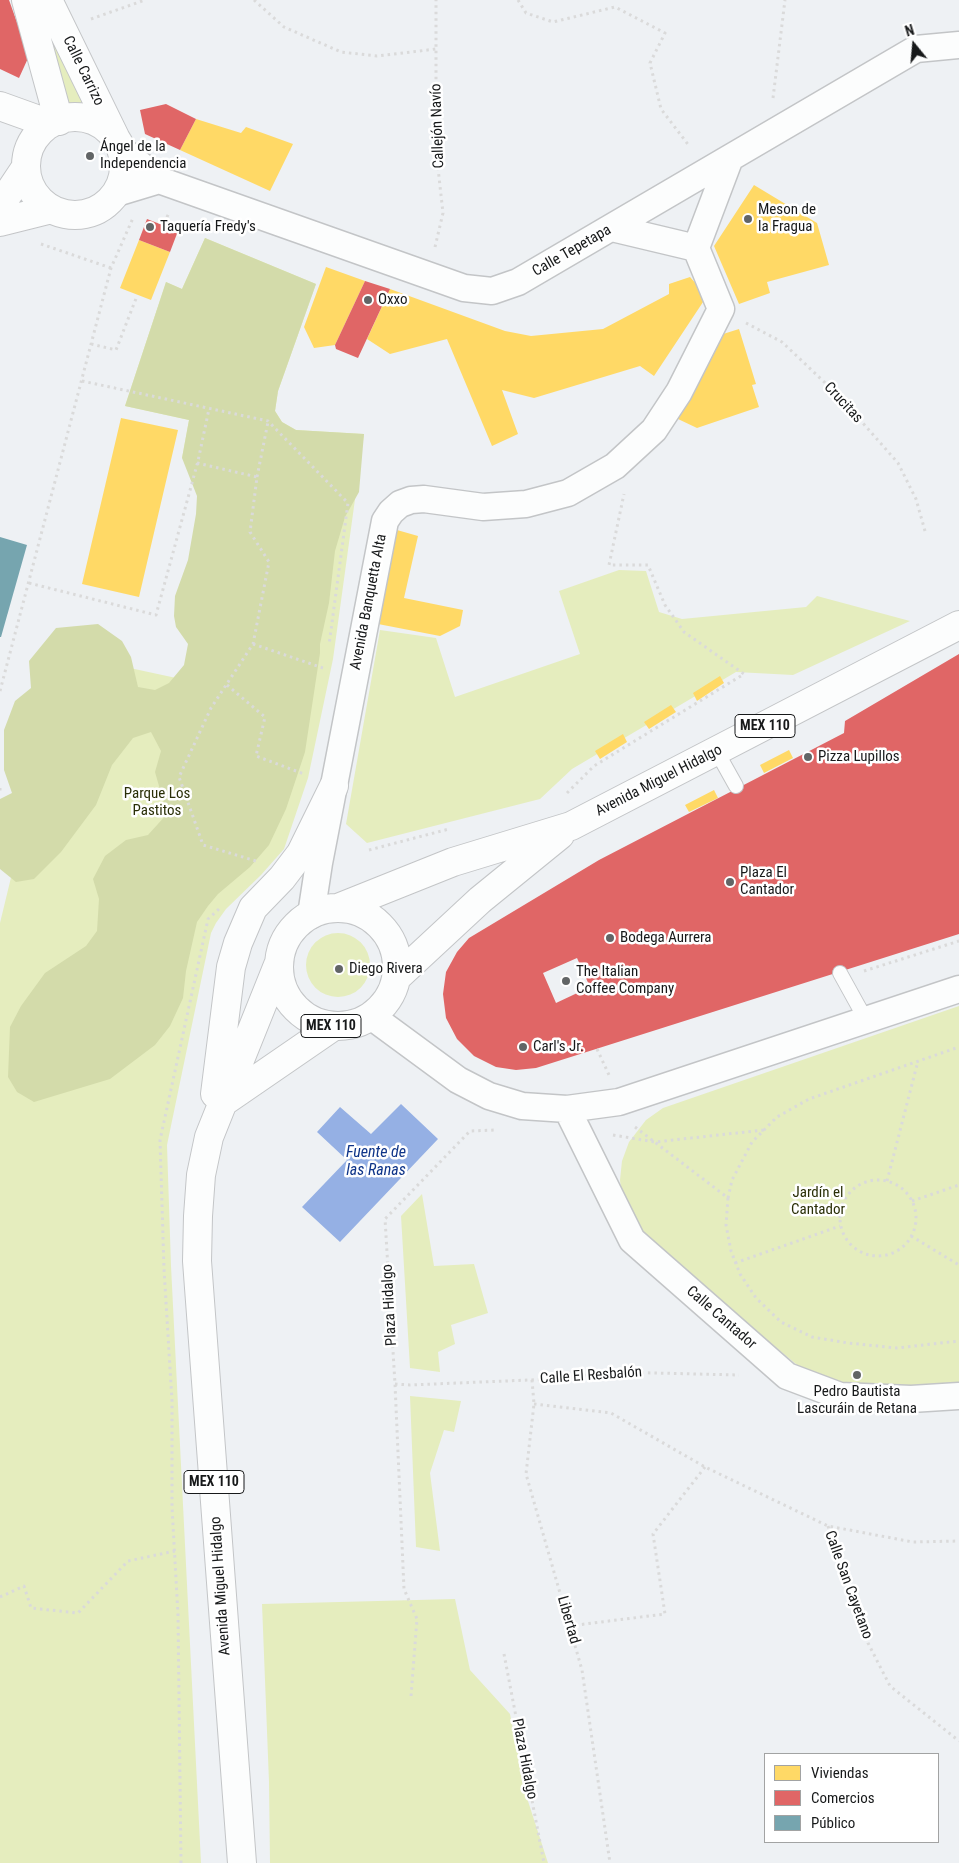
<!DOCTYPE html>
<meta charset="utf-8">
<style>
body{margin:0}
#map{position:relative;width:959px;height:1863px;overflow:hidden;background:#eef1f4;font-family:"Roboto Condensed",sans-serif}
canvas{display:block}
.legend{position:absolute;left:764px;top:1753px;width:175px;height:90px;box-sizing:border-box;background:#fff;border:1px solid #a2a3a3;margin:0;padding:6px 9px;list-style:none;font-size:15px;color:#17191a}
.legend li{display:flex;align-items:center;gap:10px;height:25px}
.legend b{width:25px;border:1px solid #a2a3a3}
.north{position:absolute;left:889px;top:20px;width:50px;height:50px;-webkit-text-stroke:4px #fff;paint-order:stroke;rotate:343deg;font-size:14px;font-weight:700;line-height:20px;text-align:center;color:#17191a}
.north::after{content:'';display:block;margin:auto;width:18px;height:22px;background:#17191a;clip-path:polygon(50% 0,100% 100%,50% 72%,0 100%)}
</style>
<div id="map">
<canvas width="959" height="1863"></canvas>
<ul class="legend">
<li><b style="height:14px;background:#ffd966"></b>Viviendas</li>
<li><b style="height:14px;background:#e06666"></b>Comercios</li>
<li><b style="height:14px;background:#76a5af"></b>Público</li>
</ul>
<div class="north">N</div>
</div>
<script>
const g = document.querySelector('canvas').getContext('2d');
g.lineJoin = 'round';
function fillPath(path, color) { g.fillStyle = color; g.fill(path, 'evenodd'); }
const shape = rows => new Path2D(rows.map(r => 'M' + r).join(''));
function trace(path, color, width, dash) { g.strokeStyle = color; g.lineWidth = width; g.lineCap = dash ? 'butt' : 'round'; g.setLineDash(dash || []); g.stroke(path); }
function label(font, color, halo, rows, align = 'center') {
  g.font = font + ' "Roboto Condensed",sans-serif'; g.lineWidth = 5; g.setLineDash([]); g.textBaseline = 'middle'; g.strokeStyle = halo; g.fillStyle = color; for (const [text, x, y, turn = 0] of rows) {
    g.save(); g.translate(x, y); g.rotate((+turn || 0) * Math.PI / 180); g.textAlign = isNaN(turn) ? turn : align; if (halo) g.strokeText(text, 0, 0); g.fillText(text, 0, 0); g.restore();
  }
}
const green = shape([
 [45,0,83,101,74,107,68,106,58,101],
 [205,238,316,284,278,391,275,411,282,422,296,430,364,434,333,659,308,778,284,849,261,875,226,909,216,923,211,933,167,1145,171,1266,201,1863,0,1863,0,923,65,654,204,684,252,473,182,458,189,420,125,406,166,282,182,289],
 [619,570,646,571,659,612,682,619,806,607,817,596,910,621,793,675,736,672,572,769,540,799,367,843,346,824,380,630,436,638,455,697,580,654,559,591],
 '306 965a32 32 0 1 1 64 0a32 32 0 1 1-64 0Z',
 [959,1006,959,1387,856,1389,808,1374,644,1238,622,1199,620,1180,622,1161,629,1142,646,1120,663,1108],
 [422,1194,434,1266,474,1264,488,1313,451,1325,455,1344,438,1352,440,1372,410,1368,401,1216],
 [410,1396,461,1401,454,1432,444,1430,430,1473,440,1551,416,1547],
 [455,1599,470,1670,510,1714,527,1798,548,1863,270,1863,269,1782,262,1604]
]);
const forest = shape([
 [205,238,316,284,278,391,275,411,282,422,296,430,364,434,359,492,345,517,335,551,329,603,320,644,320,653,305,752,286,809,269,845,250,867,218,894,208,906,197,922,186,971,183,998,170,1026,155,1045,110,1079,34,1102,17,1092,8,1077,10,1027,21,1006,45,973,86,946,97,931,99,899,93,879,105,856,126,840,148,835,167,814,155,772,161,751,151,732,133,738,112,765,96,805,61,852,34,879,16,882,0,869,0,799,12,793,4,770,4,730,15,701,31,688,29,661,56,628,98,624,122,641,131,657,138,687,155,690,169,683,184,665,188,644,176,627,174,616,175,596,188,560,196,514,197,496,182,458,189,420,125,406,166,282,182,289]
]);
const water = shape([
 [401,1104,438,1139,340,1242,302,1207,347,1160,317,1132,340,1107,371,1134]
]);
const homes = shape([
 [196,119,241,133,246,127,293,144,270,191,180,150],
 [754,185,817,223,829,265,767,282,770,293,739,304,714,246],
 [139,240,170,252,151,300,120,288],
 [326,267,365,281,335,345,314,348,304,327],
 [690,277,707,296,654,376,640,366,534,398,502,390,518,434,492,446,447,339,390,354,367,339,390,289,505,331,531,336,603,329,669,294,669,284],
 [739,329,756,384,752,385,759,407,697,428,678,419,720,335],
 [121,418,178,430,139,597,82,584],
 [397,530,418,536,404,598,463,610,460,626,440,636,378,624],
 [720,676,724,683,697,701,693,693],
 [671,705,676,712,649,729,644,722],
 [623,734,627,742,600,759,595,751],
 [789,750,793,758,764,773,760,765],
 [714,790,718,798,689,812,685,805]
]);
const shops = shape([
 [0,0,9,0,29,56,19,78,0,69],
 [166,104,196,119,180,150,145,134,140,110],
 [147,219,178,231,170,252,139,240],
 [365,281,390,289,358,358,336,349,335,345],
 [959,654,959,934,536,1068,516,1070,496,1067,474,1056,457,1039,446,1018,443,994,446,972,457,952,469,938,599,860,844,733,845,721],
 [577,958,590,987,556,1003,543,973]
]);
const public = shape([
 [0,537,27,545,1,637,0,637]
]);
const path = shape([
 [254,0,284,27,341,52,377,56,436,49],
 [518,0,526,13,553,22,615,7,665,33,650,63,661,109,690,147],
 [91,19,145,0],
 [773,98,785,0],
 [164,223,169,213],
 [41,244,111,268],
 [435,247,443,213,436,150,436,0],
 [746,323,782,342,839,396,898,463,916,499,925,531],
 [91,344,116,350,137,296],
 [82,381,268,421,348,503,329,645],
 [197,463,257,477,250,532,269,562,253,644,211,708,179,777,203,845,256,861],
 [257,477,268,422],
 [29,583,156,615,198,461,209,409],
 [253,644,326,669],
 [227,685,265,717,256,756,304,774],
 [0,691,111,268,133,218],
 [0,788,0,794],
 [567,793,594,766,744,674,684,632,665,605,648,565,609,565,624,494],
 [369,850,449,829],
 [864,971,959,941],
 [597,1049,609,1075],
 [635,1127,728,1198,726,1225,731,1251,740,1274,756,1298,781,1322,812,1337,848,1343,897,1348,959,1341],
 [613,1135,655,1142,764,1130],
 '840 1218a38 38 0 1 1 76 0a38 38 0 1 1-76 0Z',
 [887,1181,918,1061],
 [728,1198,732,1180,752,1142,777,1117,809,1099,959,1047],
 [912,1201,959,1185],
 [911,1236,959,1265],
 [735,1263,840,1226],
 [532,1380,534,1404,526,1474,582,1670,610,1863],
 [395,1384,410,1385,553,1379,612,1372,739,1375],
 [534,1404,611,1413,705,1467,828,1526,913,1542,959,1541],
 [828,1526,845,1586,868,1643,890,1686,959,1741],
 [0,1597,24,1586,31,1608,78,1613,128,1561,175,1551],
 [569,1626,665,1614,653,1534,705,1467],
 [504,1654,544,1863],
 [411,1696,417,1619,404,1589,395,1384,385,1219,470,1131,495,1130],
 [181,1863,178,1615,172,1507,172,1401,164,1269,160,1140,208,919,219,909]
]);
const service = shape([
 [717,752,736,786],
 [840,973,866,1020]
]);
const minor = shape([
 [121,149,159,180,464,288,492,291,518,282,916,49,959,45],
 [116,193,159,180],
 [612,228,696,248],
 [311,915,319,863,385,521,391,512,400,504,411,500,424,499,483,507,526,504,568,493,615,466,654,430,679,392,721,309,696,248,730,158],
 [371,1016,458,1080,489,1096,522,1106,567,1109,619,1102,959,989],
 [567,1109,632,1240,787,1376,840,1396,911,1399,959,1396]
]);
const tertiary = shape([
 [26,0,59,121],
 [48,0,115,137],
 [0,106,50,124],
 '26 166a49 49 0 1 1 98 0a49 49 0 1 1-98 0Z',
 [0,206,26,167],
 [0,222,52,209]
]);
const primary = shape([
 '279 967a59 59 0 1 1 118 0a59 59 0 1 1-118 0Z',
 [338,908,453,862,571,826,959,625],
 [396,978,480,900,560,835],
 [215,1094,231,967,238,943,253,908,282,878,301,853,334,786],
 [222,1103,334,1026],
 [242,1863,197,1261,198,1216,201,1175,209,1137,278,965]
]);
const markers = [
 [90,156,5,"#626566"],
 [748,219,5,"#626566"],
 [150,227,5,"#626566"],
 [368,300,5,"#626566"],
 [808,757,5,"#626566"],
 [730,882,5,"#626566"],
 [610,938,5,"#626566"],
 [339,969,5,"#626566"],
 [566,981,5,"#626566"],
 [523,1047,5,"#626566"],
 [857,1375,5,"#626566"]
];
const shields = [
 [765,726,60],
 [331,1026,60],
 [214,1482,60]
];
const shieldNames = [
 ["MEX 110",765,726],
 ["MEX 110",331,1026],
 ["MEX 110",214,1482]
];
const streetNames = [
 ["Calle Carrizo",83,71,64],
 ["Callejón Navío",438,126,-92],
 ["Calle Tepetapa",572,251,-30],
 ["Crucitas",843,403,47],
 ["Avenida Banquetta Alta",369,602,-79],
 ["Avenida Miguel Hidalgo",659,781,-27],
 ["Plaza Hidalgo",390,1305,-93],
 ["Calle Cantador",721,1318,41],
 ["Calle El Resbalón",591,1376,-4],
 ["Calle San Cayetano",848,1585,70],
 ["Avenida Miguel Hidalgo",221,1586,-94],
 ["Libertad",568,1620,74],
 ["Plaza Hidalgo",524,1759,79]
];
const poiNames = [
 ["Ángel de la",100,147],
 ["Independencia",100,164],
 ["Meson de",758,210],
 ["la Fragua",758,227],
 ["Taquería Fredy's",160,227],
 ["Oxxo",378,300],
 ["Pizza Lupillos",818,757],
 ["Plaza El",740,873],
 ["Cantador",740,890],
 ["Bodega Aurrera",620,938],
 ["Diego Rivera",349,969],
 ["The Italian",576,972],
 ["Coffee Company",576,989],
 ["Carl's Jr.",533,1047],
 ["Pedro Bautista",857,1392,"center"],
 ["Lascuráin de Retana",857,1409,"center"]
];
const parkNames = [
 ["Parque Los",157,794],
 ["Pastitos",157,811],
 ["Jardín el",818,1193],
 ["Cantador",818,1210]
];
const waterNames = [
 ["Fuente de",376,1153],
 ["las Ranas",376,1171]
];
fillPath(green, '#e5edbe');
fillPath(forest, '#d3dbaa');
fillPath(water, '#95b0e4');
fillPath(homes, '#ffd966');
fillPath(shops, '#e06666');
fillPath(public, '#76a5af');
trace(service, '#c3c5c7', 16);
trace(minor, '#c3c5c7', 29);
trace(tertiary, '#c3c5c7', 30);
trace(primary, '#c3c5c7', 30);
trace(path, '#dadada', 3, [2.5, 4]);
trace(service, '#fcfdfd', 14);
trace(minor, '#fcfdfd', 26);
trace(tertiary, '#fcfdfd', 28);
trace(primary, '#fcfdfd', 28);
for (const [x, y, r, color] of markers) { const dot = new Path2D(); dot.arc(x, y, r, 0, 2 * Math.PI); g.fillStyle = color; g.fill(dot); trace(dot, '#fff', 2); }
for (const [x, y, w] of shields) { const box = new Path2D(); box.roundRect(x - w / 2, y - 11.5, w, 23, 4); g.fillStyle = '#fff'; g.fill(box); trace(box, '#17191a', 1); }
label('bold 14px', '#17191a', null, shieldNames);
label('15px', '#17191a', '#fff', streetNames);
label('15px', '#17191a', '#fff', poiNames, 'left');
label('15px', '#2a2f07', '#fff', parkNames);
label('italic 16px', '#0e3488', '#fff', waterNames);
</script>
